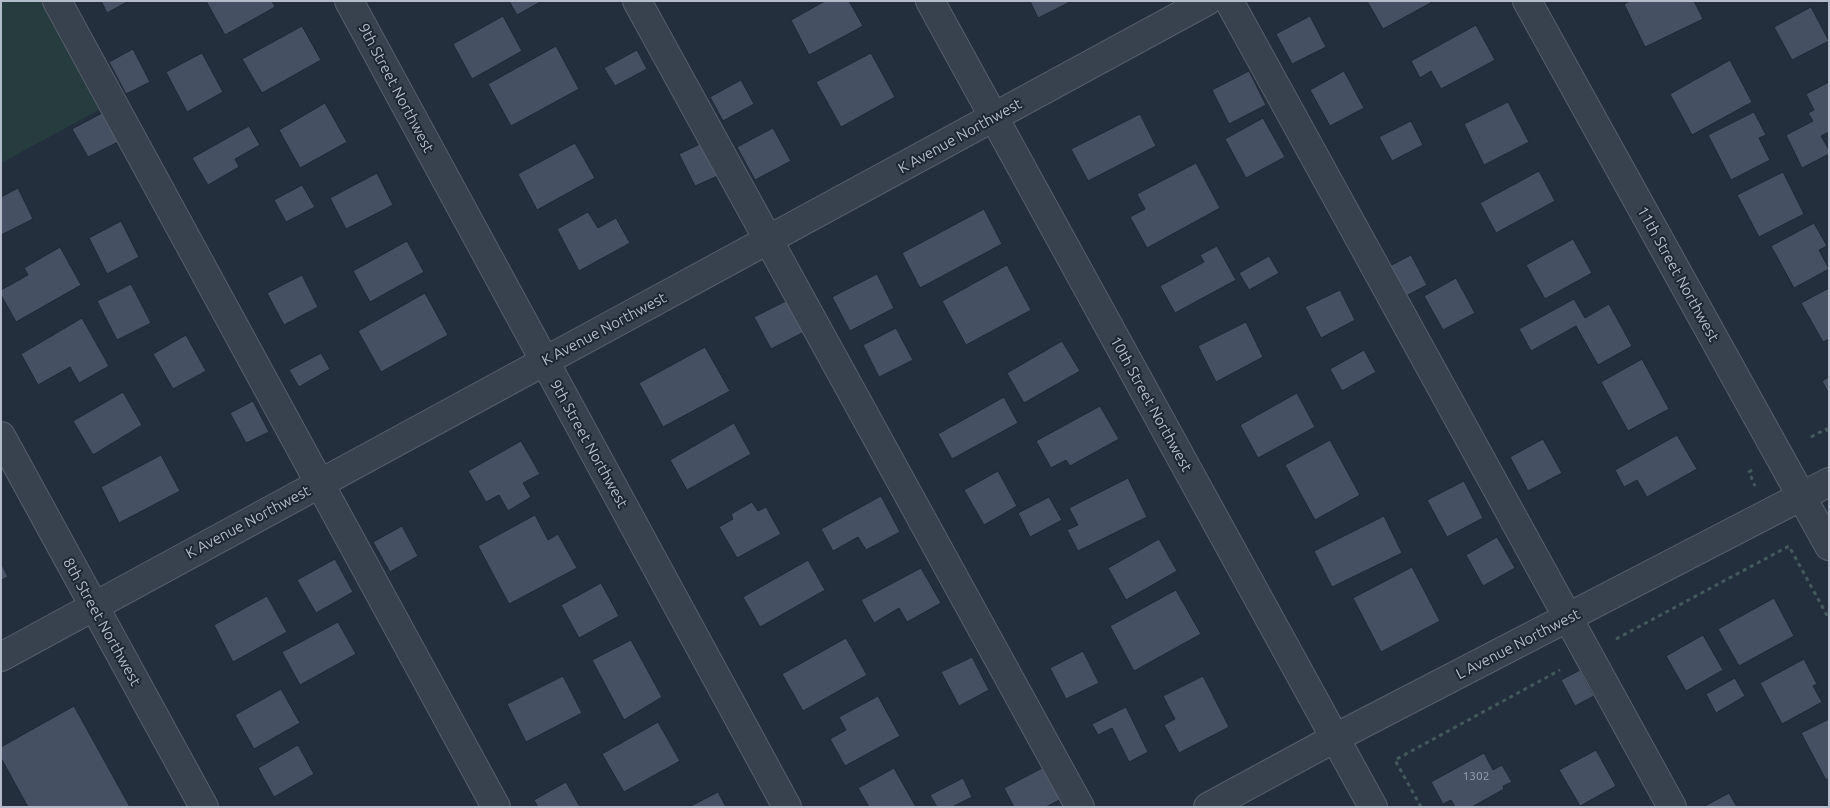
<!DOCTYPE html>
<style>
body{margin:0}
#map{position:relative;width:1830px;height:808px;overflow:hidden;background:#242f3e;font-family:Ubuntu,sans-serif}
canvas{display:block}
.frame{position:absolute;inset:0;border:2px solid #b4bcc9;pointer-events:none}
</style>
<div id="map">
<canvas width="1830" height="808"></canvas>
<div class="frame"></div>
</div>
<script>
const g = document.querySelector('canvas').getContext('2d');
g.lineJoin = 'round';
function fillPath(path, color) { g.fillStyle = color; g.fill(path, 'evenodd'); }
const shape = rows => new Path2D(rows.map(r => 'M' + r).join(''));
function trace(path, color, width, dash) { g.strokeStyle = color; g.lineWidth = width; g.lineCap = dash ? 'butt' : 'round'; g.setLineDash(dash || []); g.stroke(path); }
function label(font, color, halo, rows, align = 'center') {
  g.font = font + ' Ubuntu,sans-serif'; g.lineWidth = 4; g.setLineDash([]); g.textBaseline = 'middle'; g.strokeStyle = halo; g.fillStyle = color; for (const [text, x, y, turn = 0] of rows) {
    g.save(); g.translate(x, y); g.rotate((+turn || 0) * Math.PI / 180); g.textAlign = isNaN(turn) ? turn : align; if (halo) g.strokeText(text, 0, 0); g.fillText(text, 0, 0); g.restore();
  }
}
const green = shape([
 [1,1,71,1,123,97,1,163]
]);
const building = shape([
 [101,1,129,1,107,13,101,1],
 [206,1,272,1,275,7,225,35,206,1],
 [509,1,542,1,517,15,509,1],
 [825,1,849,1,863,26,809,55,791,20,825,1],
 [1030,1,1072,1,1038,18,1030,1],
 [1367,1,1434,1,1383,29,1367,1],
 [1630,1,1694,1,1703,19,1645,47,1624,4,1630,1],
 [1811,7,1829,41,1792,60,1774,27,1811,7],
 [503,16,522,51,472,79,453,44,503,16],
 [1310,16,1326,47,1292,64,1276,34,1310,16],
 [1476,25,1495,60,1441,89,1431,71,1420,78,1411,61,1476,25],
 [302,26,321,60,262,93,242,59,302,26],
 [556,46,579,89,511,126,488,84,556,46],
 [133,49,150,82,126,94,109,62,133,49],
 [637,50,647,69,615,86,604,68,637,50],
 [202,53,223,92,187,112,166,72,202,53],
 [871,53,895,97,841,127,816,82,871,53],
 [1730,60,1752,102,1692,135,1670,94,1730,60],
 [1249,71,1266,105,1229,124,1212,90,1249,71],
 [1344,71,1364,108,1330,126,1310,90,1344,71],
 [741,80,754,104,723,121,710,97,741,80],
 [1829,82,1829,132,1821,136,1829,150,1829,154,1802,168,1786,135,1813,121,1808,113,1814,110,1806,94,1829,82],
 [1508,102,1529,142,1484,165,1464,124,1508,102],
 [325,103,347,142,300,168,279,130,325,103],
 [1754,112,1766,135,1759,138,1770,160,1731,180,1708,135,1754,112],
 [102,113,118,142,88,157,72,129,102,113],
 [1140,114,1156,146,1088,181,1071,149,1140,114],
 [1263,118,1285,157,1246,178,1225,139,1263,118],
 [1411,121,1423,145,1392,161,1379,137,1411,121],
 [249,126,260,145,235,159,239,167,208,185,192,158,249,126],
 [773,128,791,161,755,180,737,147,773,128],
 [704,142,720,175,695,186,679,154,704,142],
 [575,143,595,178,537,210,518,174,575,143],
 [1196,163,1220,208,1147,248,1130,217,1145,209,1137,194,1196,163],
 [1539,171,1555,201,1496,233,1480,203,1539,171],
 [1783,172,1804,214,1759,237,1737,195,1783,172],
 [377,173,393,205,346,229,330,198,377,173],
 [302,185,315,207,286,222,274,200,302,185],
 [18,188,33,219,1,235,1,197,18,188],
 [984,209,1002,244,920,288,902,253,984,209],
 [588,212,598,228,616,218,630,243,579,271,557,229,588,212],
 [121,221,139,257,107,274,89,238,121,221],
 [1814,223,1827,246,1819,250,1829,269,1794,288,1771,246,1814,223],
 [1573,239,1592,273,1545,299,1526,265,1573,239],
 [407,241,424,272,370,302,353,271,407,241],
 [1217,246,1236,280,1175,313,1160,286,1204,262,1200,255,1217,246],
 [60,247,81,285,16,322,1,295,1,290,28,275,24,268,60,247],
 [1411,255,1427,285,1404,297,1388,267,1411,255],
 [1269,256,1279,273,1249,290,1239,273,1269,256],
 [1007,265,1031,310,966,345,942,301,1007,265],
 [877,274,894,308,850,331,832,297,877,274],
 [302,275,318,307,284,325,267,293,302,275],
 [1456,278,1475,313,1443,330,1424,296,1456,278],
 [131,284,151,323,117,340,97,301,131,284],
 [1829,288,1829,339,1823,342,1801,303,1829,288],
 [1340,290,1355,320,1321,338,1305,307,1340,290],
 [425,293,448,335,381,372,358,331,425,293],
 [1574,299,1585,318,1609,304,1632,346,1598,365,1576,326,1531,351,1519,329,1574,299],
 [788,300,804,332,771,349,754,317,788,300],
 [82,318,109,366,79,383,70,367,38,385,21,354,82,318],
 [1246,322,1263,357,1216,382,1198,346,1246,322],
 [896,328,913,360,879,377,863,345,896,328],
 [186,335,206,371,173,389,153,354,186,335],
 [1062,341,1080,371,1024,403,1007,373,1062,341],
 [705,347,730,391,663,427,639,383,705,347],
 [1364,350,1376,372,1342,391,1330,369,1364,350],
 [321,353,330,369,299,387,289,370,321,353],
 [1642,359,1669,409,1628,431,1601,382,1642,359],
 [1829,377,1829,394,1822,381,1829,377],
 [123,392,142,425,93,455,73,421,123,392],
 [1297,393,1315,427,1258,458,1240,425,1297,393],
 [1004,397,1018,423,952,459,938,434,1004,397],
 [253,401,269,432,246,443,230,413,253,401],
 [1100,406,1119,439,1070,466,1066,460,1051,468,1036,441,1100,406],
 [734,423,751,454,687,490,670,460,734,423],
 [1677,435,1697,469,1647,497,1637,480,1624,487,1615,470,1677,435],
 [1543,439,1562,473,1528,491,1510,457,1543,439],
 [1330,440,1360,495,1315,520,1285,465,1330,440],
 [521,441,540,474,523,483,531,497,508,511,499,495,486,502,468,471,521,441],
 [161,455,180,491,119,523,101,487,161,455],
 [998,471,1017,506,984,525,964,490,998,471],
 [1128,478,1147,517,1078,551,1067,530,1078,525,1069,508,1128,478],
 [1464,481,1483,518,1447,537,1427,500,1464,481],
 [881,496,900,532,866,550,858,537,833,551,821,529,881,496],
 [1049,497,1062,520,1030,537,1018,513,1049,497],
 [752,502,758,511,766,507,781,534,737,558,719,527,733,519,731,514,752,502],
 [535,515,548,540,558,534,577,568,509,604,478,546,535,515],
 [1384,516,1402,553,1332,587,1314,551,1384,516],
 [402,526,418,556,390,572,373,542,402,526],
 [1497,537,1515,568,1483,586,1466,555,1497,537],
 [1159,539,1177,571,1126,600,1108,568,1159,539],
 [335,559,353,592,316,613,297,580,335,559],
 [808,560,825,590,760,627,743,597,808,560],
 [1,563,8,577,1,580,1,563],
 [1412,567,1440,621,1381,652,1353,598,1412,567],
 [921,568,941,603,907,622,899,608,874,623,861,600,921,568],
 [601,583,619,616,579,638,561,605,601,583],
 [1176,590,1201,634,1134,671,1110,626,1176,590],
 [267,596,287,632,233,662,214,625,267,596],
 [1774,598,1794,636,1739,666,1718,629,1774,598],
 [338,622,356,654,300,685,282,652,338,622],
 [1703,635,1723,670,1686,691,1666,656,1703,635],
 [846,638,867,675,803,711,782,674,846,638],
 [631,640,662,697,624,720,592,660,631,640],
 [1083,651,1099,683,1066,699,1050,668,1083,651],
 [972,657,989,690,959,706,941,672,972,657],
 [1804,659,1817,684,1813,686,1822,702,1782,724,1760,683,1804,659],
 [1580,670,1594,696,1575,706,1561,680,1580,670],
 [563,676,582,713,526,742,507,704,563,676],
 [1203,676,1229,727,1179,753,1164,725,1175,719,1163,696,1203,676],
 [1735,678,1745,696,1716,713,1706,694,1735,678],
 [281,689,300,723,254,749,235,715,281,689],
 [878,696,900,736,845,766,830,739,846,730,839,717,878,696],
 [74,706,130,807,28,807,1,758,1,747,74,706],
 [1126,707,1148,752,1129,762,1112,728,1098,735,1092,724,1126,707],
 [1829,719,1829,778,1826,780,1801,733,1829,719],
 [658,722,680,761,624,792,602,754,658,722],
 [298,745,314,774,274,797,258,768,298,745],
 [1596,750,1616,786,1580,806,1559,770,1596,750],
 [1484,753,1493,770,1502,765,1512,782,1503,786,1504,789,1472,807,1455,807,1451,800,1443,804,1431,782,1484,753],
 [1048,765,1065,797,1046,807,1014,807,1004,788,1048,765],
 [894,768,916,807,869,807,858,788,894,768],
 [963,778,972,797,952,807,937,807,930,795,963,778],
 [566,782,580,807,538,807,534,800,566,782],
 [718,792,726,807,689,807,718,792],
 [1729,793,1737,807,1703,807,1729,793]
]);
const path = shape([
 [1811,437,1826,429,1829,434],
 [1752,470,1749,472,1755,486],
 [1616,639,1789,546,1829,619],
 [1421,807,1395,760,1560,670]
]);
const minor = shape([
 [57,1,496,807],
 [349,1,787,807],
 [637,1,1080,807],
 [930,1,1373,807],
 [1229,1,1672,807],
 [1527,1,1829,546],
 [1,436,204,807],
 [1,657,1207,1],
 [1208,807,1335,738,1829,482]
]);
const numberNames = [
 ["1302",1476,776]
];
const streetNames = [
 ["9th Street Northwest",396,88,62],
 ["K Avenue Northwest",960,136,-29],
 ["11th Street Northwest",1678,274,61],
 ["K Avenue Northwest",604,329,-28],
 ["10th Street Northwest",1151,404,61],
 ["9th Street Northwest",589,444,61],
 ["K Avenue Northwest",248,522,-28],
 ["8th Street Northwest",102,622,61],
 ["L Avenue Northwest",1518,644,-27]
];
fillPath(green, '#263c3f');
fillPath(building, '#455162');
trace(building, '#1f2835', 1);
trace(minor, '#565f6c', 30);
trace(path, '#44595c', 3, [4, 4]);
trace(minor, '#38414e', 28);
label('12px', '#98a1af', null, numberNames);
label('15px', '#b4bcc9', '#1d2633', streetNames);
</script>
